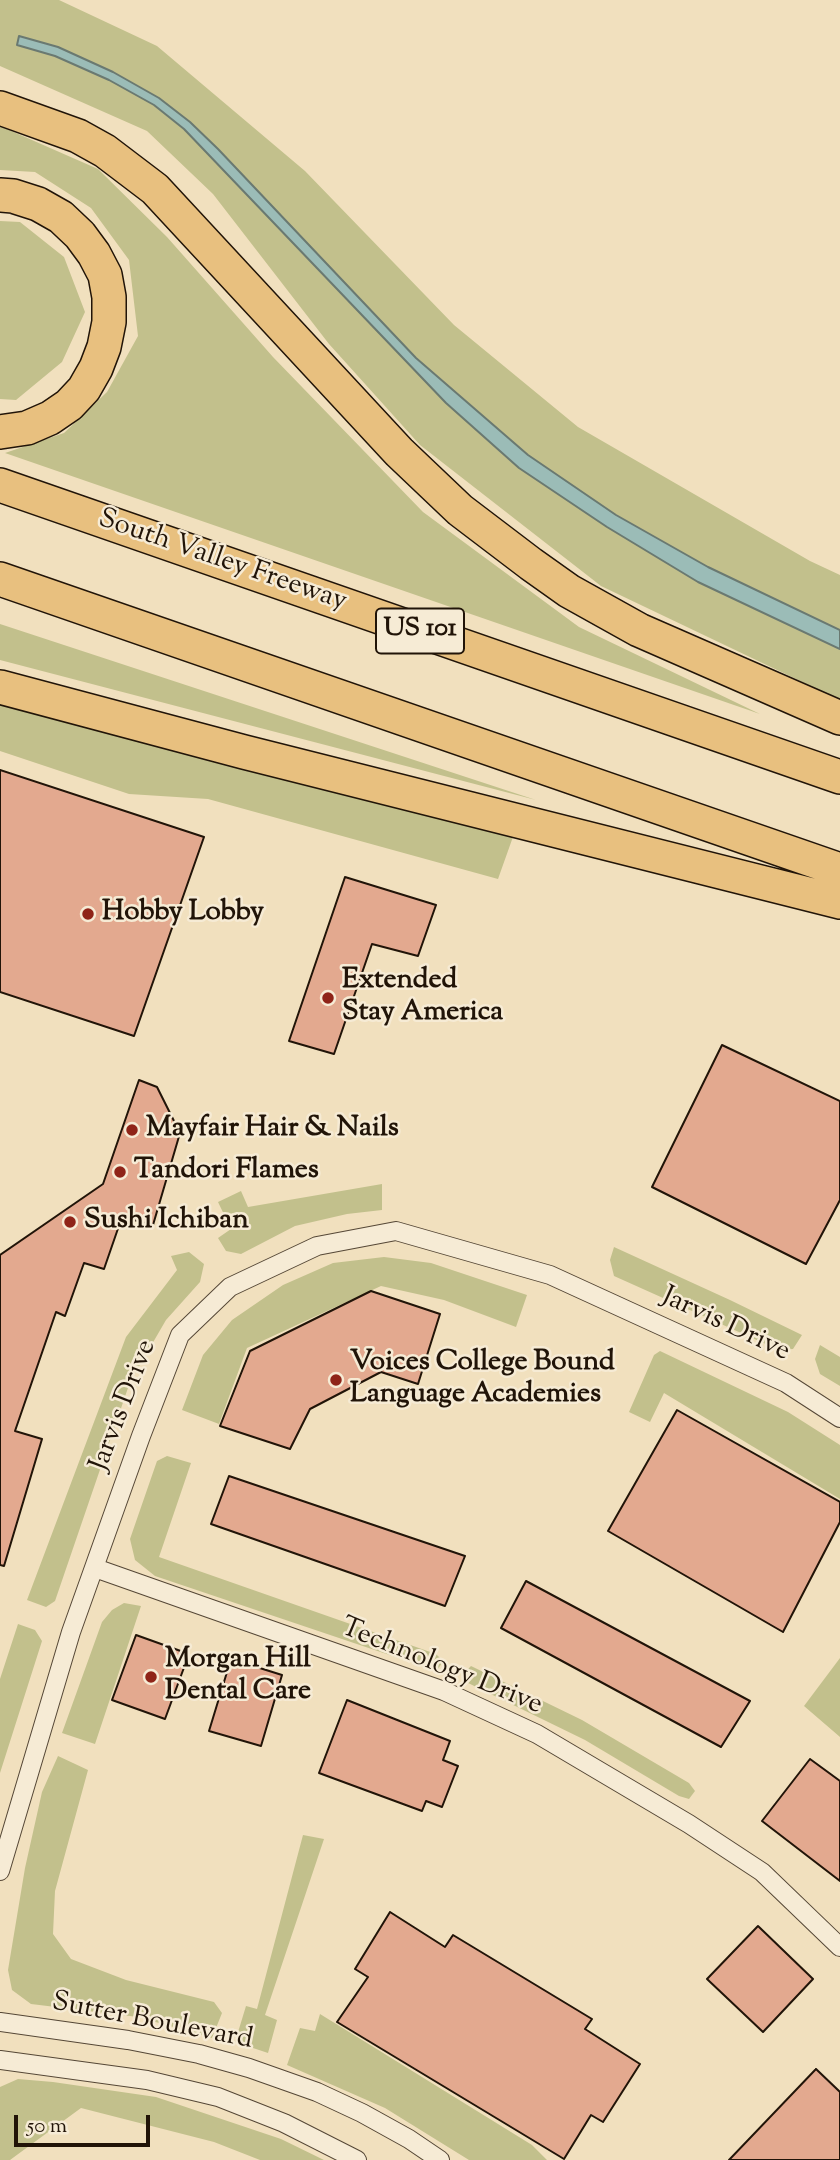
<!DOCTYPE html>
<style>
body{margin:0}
#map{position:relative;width:840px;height:2160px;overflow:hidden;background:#f1e0be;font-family:"Sorts Mill Goudy",serif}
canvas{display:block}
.scale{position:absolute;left:14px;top:2115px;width:136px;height:32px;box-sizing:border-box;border:4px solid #211408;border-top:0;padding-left:9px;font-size:21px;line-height:24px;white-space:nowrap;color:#211408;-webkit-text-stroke:5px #f6ebd5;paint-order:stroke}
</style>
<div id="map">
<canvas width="840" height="2160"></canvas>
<div class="scale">50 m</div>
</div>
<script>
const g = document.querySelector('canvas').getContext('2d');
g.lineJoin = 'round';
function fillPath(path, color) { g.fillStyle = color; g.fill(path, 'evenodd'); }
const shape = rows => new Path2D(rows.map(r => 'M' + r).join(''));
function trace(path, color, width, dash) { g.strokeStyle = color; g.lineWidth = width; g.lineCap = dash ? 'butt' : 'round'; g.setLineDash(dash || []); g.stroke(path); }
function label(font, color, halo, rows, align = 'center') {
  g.font = font + ' "Sorts Mill Goudy",serif'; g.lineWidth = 5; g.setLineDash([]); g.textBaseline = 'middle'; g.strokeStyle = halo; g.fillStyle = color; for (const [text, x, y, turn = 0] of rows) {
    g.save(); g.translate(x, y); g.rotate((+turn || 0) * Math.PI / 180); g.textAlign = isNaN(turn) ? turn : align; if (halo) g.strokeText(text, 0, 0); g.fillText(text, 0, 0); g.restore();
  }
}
const green = shape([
 [0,0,59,0,157,46,305,171,454,325,578,427,810,561,840,575,840,700,601,586,420,445,329,344,213,194,147,131,0,66],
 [0,126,98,169,167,237,273,357,423,512,579,627,760,714,5,453,64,433,107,392,138,336,129,260,91,208,35,172,0,170],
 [0,221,20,222,64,257,85,312,62,362,16,400,0,399],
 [0,624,536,800,0,660],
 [0,699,514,834,498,879,208,799,129,794,0,751],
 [382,1184,382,1210,347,1214,295,1226,241,1254,226,1251,218,1238,231,1229,218,1202,241,1191,248,1207],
 [614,1247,730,1300,802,1335,793,1349,779,1350,614,1276,610,1260],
 [189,1252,204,1264,200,1282,166,1320,130,1382,55,1601,46,1607,27,1600,126,1337,177,1270,171,1256],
 [384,1257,431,1263,527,1295,516,1327,444,1300,381,1286,247,1348,219,1424,182,1410,203,1355,232,1320,283,1285,333,1263],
 [820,1345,840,1357,840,1386,820,1374,815,1359],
 [660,1351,788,1412,840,1445,840,1499,664,1393,650,1422,629,1412,654,1355],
 [167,1456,191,1463,159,1557,436,1654,443,1661,437,1671,155,1576,135,1560,130,1539,157,1461],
 [124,1603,141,1606,95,1744,62,1733,102,1622,112,1610],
 [18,1624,35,1630,42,1641,0,1773,0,1679],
 [840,1658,840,1737,804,1706],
 [471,1666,582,1720,689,1783,695,1791,689,1799,679,1796,585,1740,464,1681,464,1673],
 [58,1756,88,1770,55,1891,53,1934,71,1959,126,1980,214,2002,222,2013,212,2038,138,2017,31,2004,12,1990,8,1970,25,1868,42,1792],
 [303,1835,324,1839,265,2015,277,2020,268,2053,235,2042,246,2006,257,2009],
 [320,2014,532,2145,547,2160,469,2160,385,2108,287,2065,300,2028,315,2031],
 [18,2079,53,2082,156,2097,281,2139,324,2160,260,2160,214,2142,81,2108,10,2160,0,2160,0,2087]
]);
const water = shape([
 [19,36,58,47,113,72,159,98,190,122,218,149,416,358,528,455,616,515,708,567,840,630,840,649,698,582,607,527,519,468,446,403,184,129,154,105,109,80,55,56,17,45,19,36]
]);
const building = shape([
 [0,770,204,837,134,1036,0,992,0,770],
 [345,877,436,905,418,956,372,944,334,1054,289,1041,345,877],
 [722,1045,840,1101,840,1200,806,1264,652,1187,722,1045],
 [139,1080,157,1087,180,1133,153,1225,122,1217,104,1269,84,1263,65,1316,56,1312,15,1431,42,1439,4,1566,0,1565,0,1255,103,1184,139,1080],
 [371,1291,440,1314,418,1384,381,1372,310,1409,290,1449,220,1426,250,1351,371,1291],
 [677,1410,840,1502,840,1522,783,1632,608,1531,677,1410],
 [229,1476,465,1556,445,1606,211,1524,229,1476],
 [526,1581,750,1701,721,1747,501,1628,526,1581],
 [136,1635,189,1654,165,1719,112,1700,136,1635],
 [231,1659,282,1675,261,1746,209,1731,231,1659],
 [347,1700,450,1741,443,1760,458,1766,442,1807,426,1801,422,1811,319,1773,347,1700],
 [810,1759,840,1781,840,1881,762,1821,810,1759],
 [390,1912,445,1947,453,1935,592,2019,585,2029,640,2064,603,2122,591,2115,564,2159,337,2022,368,1977,355,1969,390,1912],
 [758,1926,813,1979,763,2032,707,1979,758,1926],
 [816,2069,840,2092,840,2160,729,2160,816,2069]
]);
const minor = shape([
 [95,1568,444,1691,537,1734,689,1824,762,1872,840,1947],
 [0,1871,71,1632,141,1436,180,1335,230,1287,317,1246,396,1231,550,1275,786,1383,840,1418],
 [0,2022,128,2040,199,2054,249,2068,317,2092,362,2113,409,2139,440,2160],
 [0,2060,147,2080,218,2097,284,2123,357,2160]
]);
const motorway = shape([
 [0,108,78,136,105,151,155,189,399,452,460,510,531,564,569,591,639,630,840,718],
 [0,195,13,196,38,204,61,217,80,235,94,254,105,275,109,297,109,322,104,347,96,368,84,389,69,405,50,418,27,428,0,432],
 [0,485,840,777],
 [0,579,840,870],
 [0,687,244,752,840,902]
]);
const markers = [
 [88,914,7,"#8f2418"],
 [328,998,7,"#8f2418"],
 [132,1130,7,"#8f2418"],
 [120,1172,7,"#8f2418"],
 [70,1222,7,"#8f2418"],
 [336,1380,7,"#8f2418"],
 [151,1677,7,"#8f2418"]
];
const shields = [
 [420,631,88]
];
const shieldNames = [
 ["US 101",420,631]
];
const streetNames = [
 ["South Valley Freeway",222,562,19],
 ["Jarvis Drive",725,1326,25],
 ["Jarvis Drive",125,1406,-69],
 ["Technology Drive",441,1668,22],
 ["Sutter Boulevard",152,2023,11]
];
const poiNames = [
 ["Hobby Lobby",102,914],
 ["Extended",342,982],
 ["Stay America",342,1014],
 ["Mayfair Hair & Nails",146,1130],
 ["Tandori Flames",134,1172],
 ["Sushi Ichiban",84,1222],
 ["Voices College Bound",350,1364],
 ["Language Academies",350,1396],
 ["Morgan Hill",165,1661],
 ["Dental Care",165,1693]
];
fillPath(green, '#c2c08c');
fillPath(water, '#9bbcb7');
trace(water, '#6a7971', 2);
fillPath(building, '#e3a98f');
trace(building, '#211408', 2);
trace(minor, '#554736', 20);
trace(motorway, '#211408', 36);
trace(minor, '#f6ebd5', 18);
trace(motorway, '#e8c07f', 33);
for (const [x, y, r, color] of markers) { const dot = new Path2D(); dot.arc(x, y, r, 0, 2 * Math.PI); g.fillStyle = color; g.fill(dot); trace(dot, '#f6ebd5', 2.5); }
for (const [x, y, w] of shields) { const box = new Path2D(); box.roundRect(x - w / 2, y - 22.5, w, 45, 5); g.fillStyle = '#f6ebd5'; g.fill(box); trace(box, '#211408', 2); }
label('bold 26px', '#211408', null, shieldNames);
label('28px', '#211408', '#f6ebd5', streetNames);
label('bold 28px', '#211408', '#f6ebd5', poiNames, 'left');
</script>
